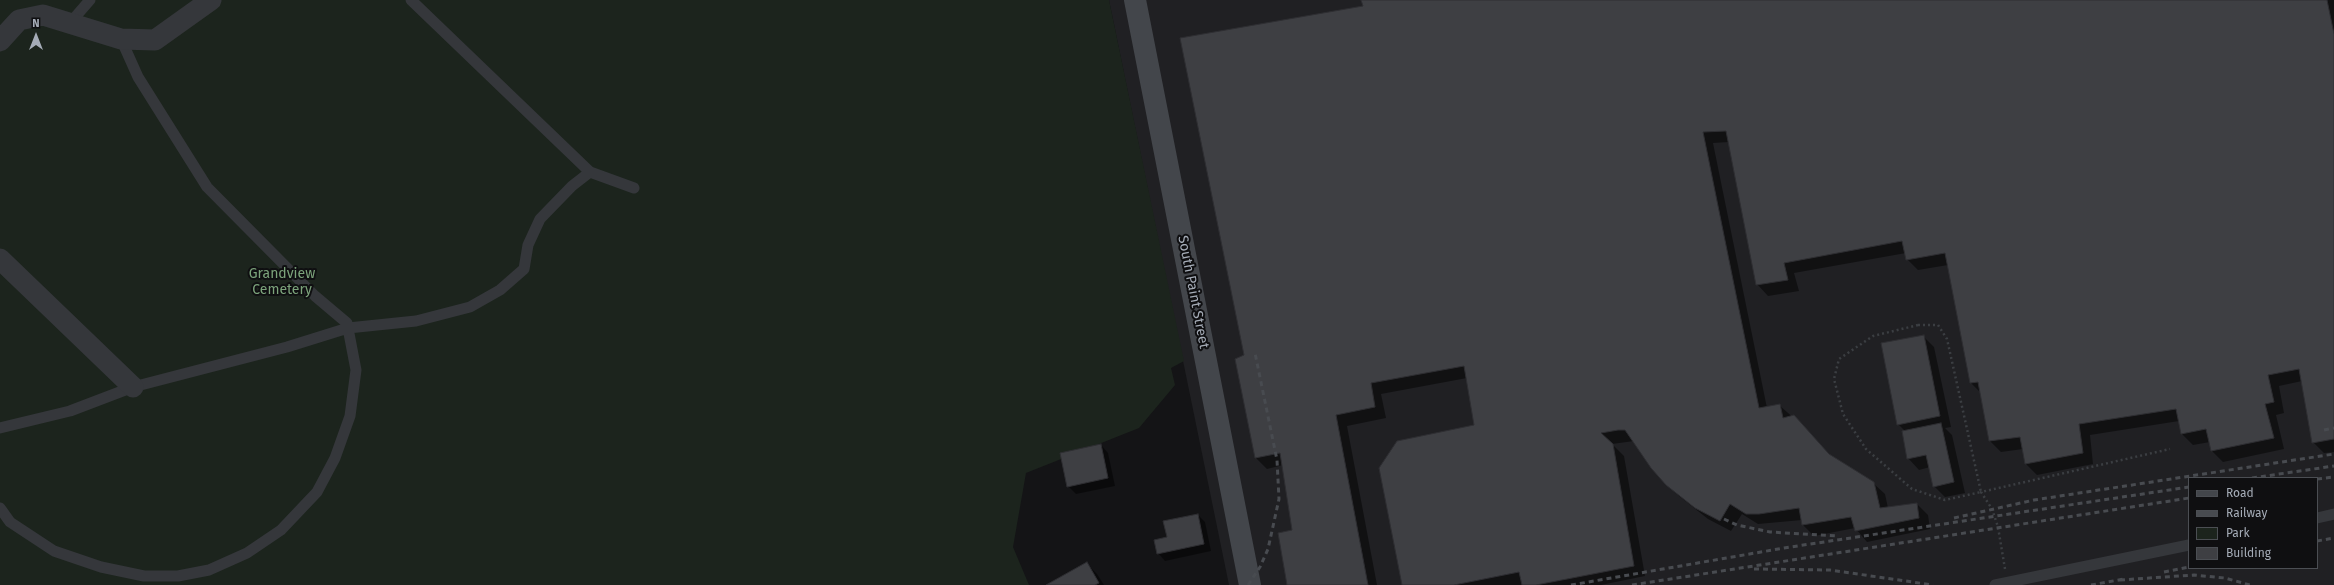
<!DOCTYPE html>
<style>
body{margin:0}
#map{position:relative;width:2334px;height:585px;overflow:hidden;background:#141416;font-family:"Fira Sans",sans-serif}
canvas{display:block}
.legend{position:absolute;left:2188px;top:477px;width:130px;height:92px;box-sizing:border-box;background:#0f0f11;border:1px solid #4b4e53;margin:0;padding:5px 7px;list-style:none;font-size:12px;color:#a5acb7}
.legend li{display:flex;align-items:center;gap:8px;height:20px}
.legend b{width:20px;border:1px solid #4b4e53}
.north{position:absolute;left:16px;top:16px;width:40px;height:40px;-webkit-text-stroke:3px #0f0f11;paint-order:stroke;rotate:0deg;font-size:11px;font-weight:700;line-height:16px;text-align:center;color:#a5acb7}
.north::after{content:'';display:block;margin:auto;width:14px;height:18px;background:#a5acb7;clip-path:polygon(50% 0,100% 100%,50% 72%,0 100%)}
</style>
<div id="map">
<canvas width="2334" height="585"></canvas>
<ul class="legend">
<li><b style="height:5px;background:#43464b"></b>Road</li>
<li><b style="height:5px;background:#484b50"></b>Railway</li>
<li><b style="height:11px;background:#1c241d"></b>Park</li>
<li><b style="height:11px;background:#3e3f43"></b>Building</li>
</ul>
<div class="north">N</div>
</div>
<script>
const g = document.querySelector('canvas').getContext('2d');
g.lineJoin = 'round';
function fillPath(path, color) { g.fillStyle = color; g.fill(path, 'evenodd'); }
const shape = rows => new Path2D(rows.map(r => 'M' + r).join(''));
function trace(path, color, width, dash) { g.strokeStyle = color; g.lineWidth = width; g.lineCap = dash ? 'butt' : 'round'; g.setLineDash(dash || []); g.stroke(path); }
function label(font, color, halo, rows, align = 'center') {
  g.font = font + ' "Fira Sans",sans-serif'; g.lineWidth = 4; g.setLineDash([]); g.textBaseline = 'middle'; g.strokeStyle = halo; g.fillStyle = color; for (const [text, x, y, turn = 0] of rows) {
    g.save(); g.translate(x, y); g.rotate((+turn || 0) * Math.PI / 180); g.textAlign = isNaN(turn) ? turn : align; if (halo) g.strokeText(text, 0, 0); g.fillText(text, 0, 0); g.restore();
  }
}
const built = shape([
 [1109,0,2334,0,2334,585,1229,585],
 [2189,478,2317,478,2317,568,2189,568]
]);
const green = shape([
 [0,0,1109,0,1184,361,1171,368,1175,385,1139,428,1026,473,1013,547,1029,585,0,585]
]);
const shadow = shape([
 [1362,0,2334,0,2334,452,2324,453,2313,442,2302,381,2279,386,2284,413,2276,415,2284,449,2223,462,2212,451,2210,442,2193,445,2182,434,2179,421,2090,435,2093,464,2037,475,2026,464,2023,449,2001,452,1990,441,1981,393,1971,383,1948,265,1918,270,1907,259,1906,253,1794,273,1799,291,1768,296,1757,284,1729,142,1713,143,1767,408,1779,405,1805,428,1831,456,1873,483,1885,494,1888,508,1917,504,1928,515,1930,529,1867,542,1855,528,1814,536,1803,525,1802,520,1758,524,1742,514,1731,531,1708,519,1679,496,1667,485,1634,441,1612,444,1624,456,1645,576,1601,585,1403,585,1476,426,1467,378,1381,394,1386,418,1347,426,1377,585,1288,585,1293,530,1283,465,1267,469,1256,458,1245,355,1364,6],
 [1923,336,1934,347,1951,427,1945,428,1952,435,1965,493,1945,497,1934,486,1930,467,1919,470,1908,458,1906,432,1898,424],
 [1101,445,1108,453,1115,486,1076,494,1068,486],
 [1198,515,1205,522,1211,551,1165,561,1158,553],
 [1086,563,1097,574,1104,585,1048,585]
]);
const building = shape([
 [1361,0,2327,0,2334,34,2334,439,2312,443,2299,369,2268,375,2274,402,2265,404,2274,438,2211,451,2206,429,2181,434,2176,409,2079,424,2083,453,2025,464,2020,437,1989,441,1978,382,1970,383,1945,253,1906,260,1902,241,1784,263,1788,280,1756,285,1726,131,1703,132,1759,408,1780,404,1783,418,1794,415,1829,454,1874,482,1880,508,1917,503,1919,518,1855,531,1851,517,1802,525,1799,508,1759,514,1746,514,1730,504,1720,521,1695,508,1666,485,1651,468,1625,430,1618,430,1601,433,1613,444,1634,566,1536,585,1522,585,1519,572,1454,585,1402,585,1379,468,1397,441,1474,425,1464,366,1371,383,1375,407,1336,415,1368,585,1287,585,1278,533,1292,530,1280,453,1255,458,1235,359,1244,355,1180,38,1363,6,1361,0],
 [1924,335,1940,416,1897,425,1881,343,1924,335],
 [1941,423,1954,482,1933,487,1926,455,1907,459,1902,431,1941,423],
 [1101,444,1108,478,1067,487,1060,453,1101,444],
 [1198,514,1204,544,1157,554,1154,540,1167,537,1163,521,1198,514],
 [1087,562,1099,583,1095,585,1046,585,1087,562]
]);
const path = shape([
 [1918,325,1938,325,1947,339,1981,492,1945,500,1912,489,1866,449,1843,414,1834,379,1839,359,1873,336,1918,325],
 [2005,569,1998,527,1992,509,1981,492,2170,449]
]);
const lane = shape([
 [411,0,590,172,634,188],
 [70,23,90,0],
 [0,428,70,411,133,387,287,347,348,328,416,321,470,307,500,290,524,269,528,245,540,219,572,186,590,172],
 [0,508,10,522,54,551,101,567,144,576,178,576,209,570,247,553,281,530,317,492,335,458,350,416,356,370,347,323,315,296,207,187,138,77,121,39],
 [2317,518,2334,514],
 [1995,585,2189,545]
]);
const street = shape([
 [0,41,19,20,43,15,121,39,155,40,211,0],
 [0,259,133,387]
]);
const secondary = shape([
 [1135,0,1250,585]
]);
const rail = shape([
 [2324,430,2334,428],
 [2252,478,2334,466],
 [2317,479,2334,477],
 [1954,518,2034,500,2334,454],
 [1724,519,1737,525,1770,532,1838,536],
 [2317,541,2334,538],
 [1754,569,1830,570,1933,585],
 [2164,572,2189,567],
 [2120,580,2194,575,2225,578,2250,585],
 [1248,585,1260,567,1268,549,1279,499,1277,460,1255,353],
 [1571,585,1784,548,2189,487],
 [1632,585,2189,498],
 [2091,585,2124,579]
]);
const parkNames = [
 ["Grandview",282,274],
 ["Cemetery",282,290]
];
const streetNames = [
 ["South Paint Street",1193,292,79]
];
fillPath(built, '#202023');
fillPath(green, '#1c241d');
fillPath(shadow, '#0007');
fillPath(building, '#3e3f43');
trace(building, '#2e2e32', 1);
trace(path, '#3b3e42', 2.5, [2, 3]);
trace(lane, '#35373b', 11);
trace(street, '#35373b', 21);
trace(secondary, '#43464b', 22);
trace(rail, '#484b50', 3, [5, 4]);
label('14px', '#7ca37b', '#0f0f11', parkNames);
label('14px', '#a5acb7', '#0f0f11', streetNames);
</script>
